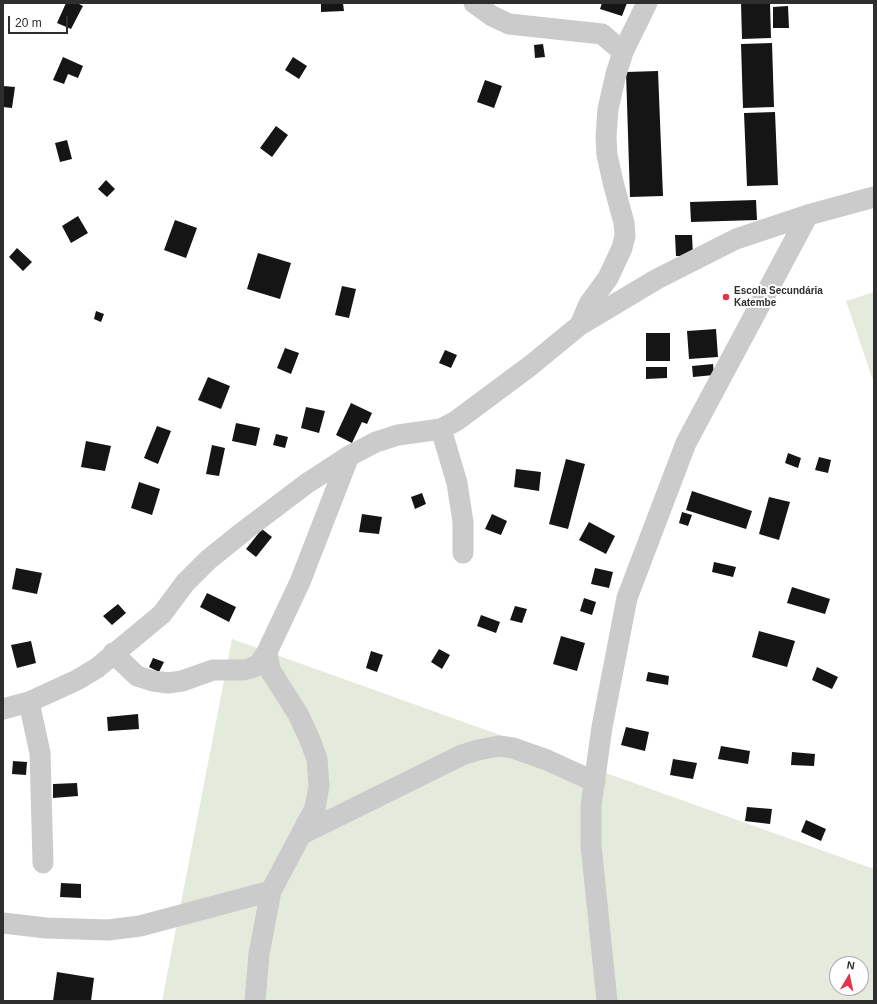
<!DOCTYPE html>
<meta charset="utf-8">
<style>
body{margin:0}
#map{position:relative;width:877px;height:1004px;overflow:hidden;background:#fff;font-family:Arial,sans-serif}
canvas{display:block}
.frame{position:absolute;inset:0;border:4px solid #2e2e2e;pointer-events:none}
.north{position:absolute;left:829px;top:956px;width:40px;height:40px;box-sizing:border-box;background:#fff;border:1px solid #ababab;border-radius:50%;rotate:9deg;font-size:11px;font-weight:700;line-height:16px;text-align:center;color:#2e2e2e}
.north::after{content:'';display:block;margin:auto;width:14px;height:18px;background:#e2344a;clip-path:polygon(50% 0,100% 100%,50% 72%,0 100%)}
.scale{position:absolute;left:8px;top:16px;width:60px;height:18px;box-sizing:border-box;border:2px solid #2e2e2e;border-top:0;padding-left:5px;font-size:12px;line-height:14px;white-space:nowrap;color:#2e2e2e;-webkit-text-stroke:3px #fff;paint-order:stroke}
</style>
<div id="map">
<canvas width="877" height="1004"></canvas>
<div class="frame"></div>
<div class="north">N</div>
<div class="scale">20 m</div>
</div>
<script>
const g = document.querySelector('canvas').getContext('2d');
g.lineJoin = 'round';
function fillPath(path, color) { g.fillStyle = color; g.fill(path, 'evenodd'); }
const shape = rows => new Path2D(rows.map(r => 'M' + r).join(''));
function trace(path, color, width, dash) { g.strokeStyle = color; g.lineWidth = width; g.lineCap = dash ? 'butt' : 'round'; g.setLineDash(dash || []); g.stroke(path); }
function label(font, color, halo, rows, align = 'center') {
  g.font = font + ' Arial,sans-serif'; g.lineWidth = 4; g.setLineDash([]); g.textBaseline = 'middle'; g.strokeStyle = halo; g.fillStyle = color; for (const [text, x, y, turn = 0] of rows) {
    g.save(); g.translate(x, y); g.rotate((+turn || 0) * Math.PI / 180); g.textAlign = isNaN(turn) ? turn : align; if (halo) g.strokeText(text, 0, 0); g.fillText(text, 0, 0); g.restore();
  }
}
const green = shape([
 [874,292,874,383,846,301],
 [232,639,874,869,874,1001,162,1001],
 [837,964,861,964,861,988,837,988]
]);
const building = shape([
 [66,3,77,3,83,6,71,29,57,23],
 [321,3,343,3,344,11,321,12],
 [602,3,627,3,622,16,600,9],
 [741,3,770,3,771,38,742,39],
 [788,6,789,28,773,28,773,7],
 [772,43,774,107,743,108,741,44],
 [543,44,545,57,535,58,534,45],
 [63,57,83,66,78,78,68,74,64,84,53,80],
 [293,57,307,66,299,79,285,70],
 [658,71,663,196,630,197,626,72],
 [485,80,502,86,494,108,477,102],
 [3,86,15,87,12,108,3,107],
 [775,112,778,185,747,186,744,113],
 [276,126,288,135,272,157,260,148],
 [67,140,72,159,60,162,55,143],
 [106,180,115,189,107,197,98,189],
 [756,200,757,220,691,222,690,202],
 [78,216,88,233,71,243,62,226],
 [175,220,197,228,186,258,164,250],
 [675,235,692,235,693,256,676,256],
 [17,248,32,262,23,271,9,257],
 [258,253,291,263,280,299,247,289],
 [342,286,356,289,349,318,335,315],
 [96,311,104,314,101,322,94,319],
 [716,329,718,357,689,359,687,331],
 [646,333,670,333,670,361,646,361],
 [285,348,299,353,291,374,277,368],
 [445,350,457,355,451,368,439,363],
 [713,364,714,375,693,377,692,366],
 [646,367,667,367,667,378,646,379],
 [208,377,230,386,221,409,198,400],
 [351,403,372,413,367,424,362,422,352,443,336,435],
 [306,407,325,411,319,433,301,428],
 [236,423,260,428,256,446,232,441],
 [157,426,171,431,158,464,144,458],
 [276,434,288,437,285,448,273,445],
 [86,441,111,446,105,471,81,467],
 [212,445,225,448,219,476,206,474],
 [788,453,801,458,798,468,785,463],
 [819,457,831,460,828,473,815,470],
 [566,459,585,464,568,529,549,524],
 [516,469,541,472,539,491,514,487],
 [139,482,160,489,152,515,131,508],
 [692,491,752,511,746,529,686,510],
 [422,493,426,504,415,509,411,497],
 [769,497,790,502,779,540,759,534],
 [682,512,692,515,688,526,679,523],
 [362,514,382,517,379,534,359,532],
 [492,514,507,521,501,535,485,529],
 [589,522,615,536,606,554,579,540],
 [262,529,272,537,256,557,246,549],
 [714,562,736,567,733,577,712,572],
 [16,568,42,573,37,594,12,589],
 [595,568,613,572,609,588,591,584],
 [792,587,830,599,825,614,787,603],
 [207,593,236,607,229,622,200,607],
 [584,598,596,602,592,615,580,611],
 [118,604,126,613,112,625,103,616],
 [515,606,527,609,522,623,510,620],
 [481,615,500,622,496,633,477,626],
 [759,631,795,641,787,667,752,657],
 [561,636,585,643,577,671,553,664],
 [31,641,36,663,17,668,11,645],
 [439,649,450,655,442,669,431,662],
 [371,651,383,655,377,672,366,668],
 [153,658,164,662,159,672,149,667],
 [817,667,838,677,832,689,812,680],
 [648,672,669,676,668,685,646,681],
 [138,714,139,729,108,731,107,717],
 [626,727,649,732,645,751,621,745],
 [721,746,750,751,748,764,718,759],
 [792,752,815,754,814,766,791,765],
 [673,759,697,763,693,779,670,775],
 [13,761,27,762,26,775,12,774],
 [77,783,78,796,53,798,53,784],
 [747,807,772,809,770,824,745,821],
 [806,820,826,829,821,841,801,832],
 [61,883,81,884,81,898,60,897],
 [57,972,94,978,91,1001,53,1001]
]);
const minor = shape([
 [474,3,492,16,509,24,602,34,623,52,616,74,608,109,606,137,607,155,613,182,624,223,625,236,622,248,608,278,589,304,580,325],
 [623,52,647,3],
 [441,429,457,483,463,522,463,553],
 [113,653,137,676,153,681,168,683,182,681,213,670,244,670,254,667,259,664,267,652],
 [29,702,40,753,43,863],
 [3,709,29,702,77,680,97,668,162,614,185,583,208,560,244,531,306,484,349,456,376,442,398,435,441,429,456,421,530,366,580,325,657,279,736,239,808,215,874,197],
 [302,834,462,755,478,750,499,746,513,748,547,760,595,782],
 [3,923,46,928,108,930,140,926,271,891],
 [255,1001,259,954,271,891,315,808,319,786,317,759,310,740,298,714,270,670,267,652,300,582,349,456],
 [607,1001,591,845,591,806,602,727,627,598,686,443,808,215]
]);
const markers = [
 [726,297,4,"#e2344a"]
];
const poiNames = [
 ["Escola Secundária",734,291],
 ["Katembe",734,303]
];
fillPath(green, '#e5ebdc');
fillPath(building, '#151515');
trace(minor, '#cbcbcb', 21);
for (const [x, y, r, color] of markers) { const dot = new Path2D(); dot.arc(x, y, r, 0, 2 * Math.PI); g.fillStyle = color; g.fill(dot); trace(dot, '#fff', 1.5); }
label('bold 10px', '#2e2e2e', '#fff', poiNames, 'left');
</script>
